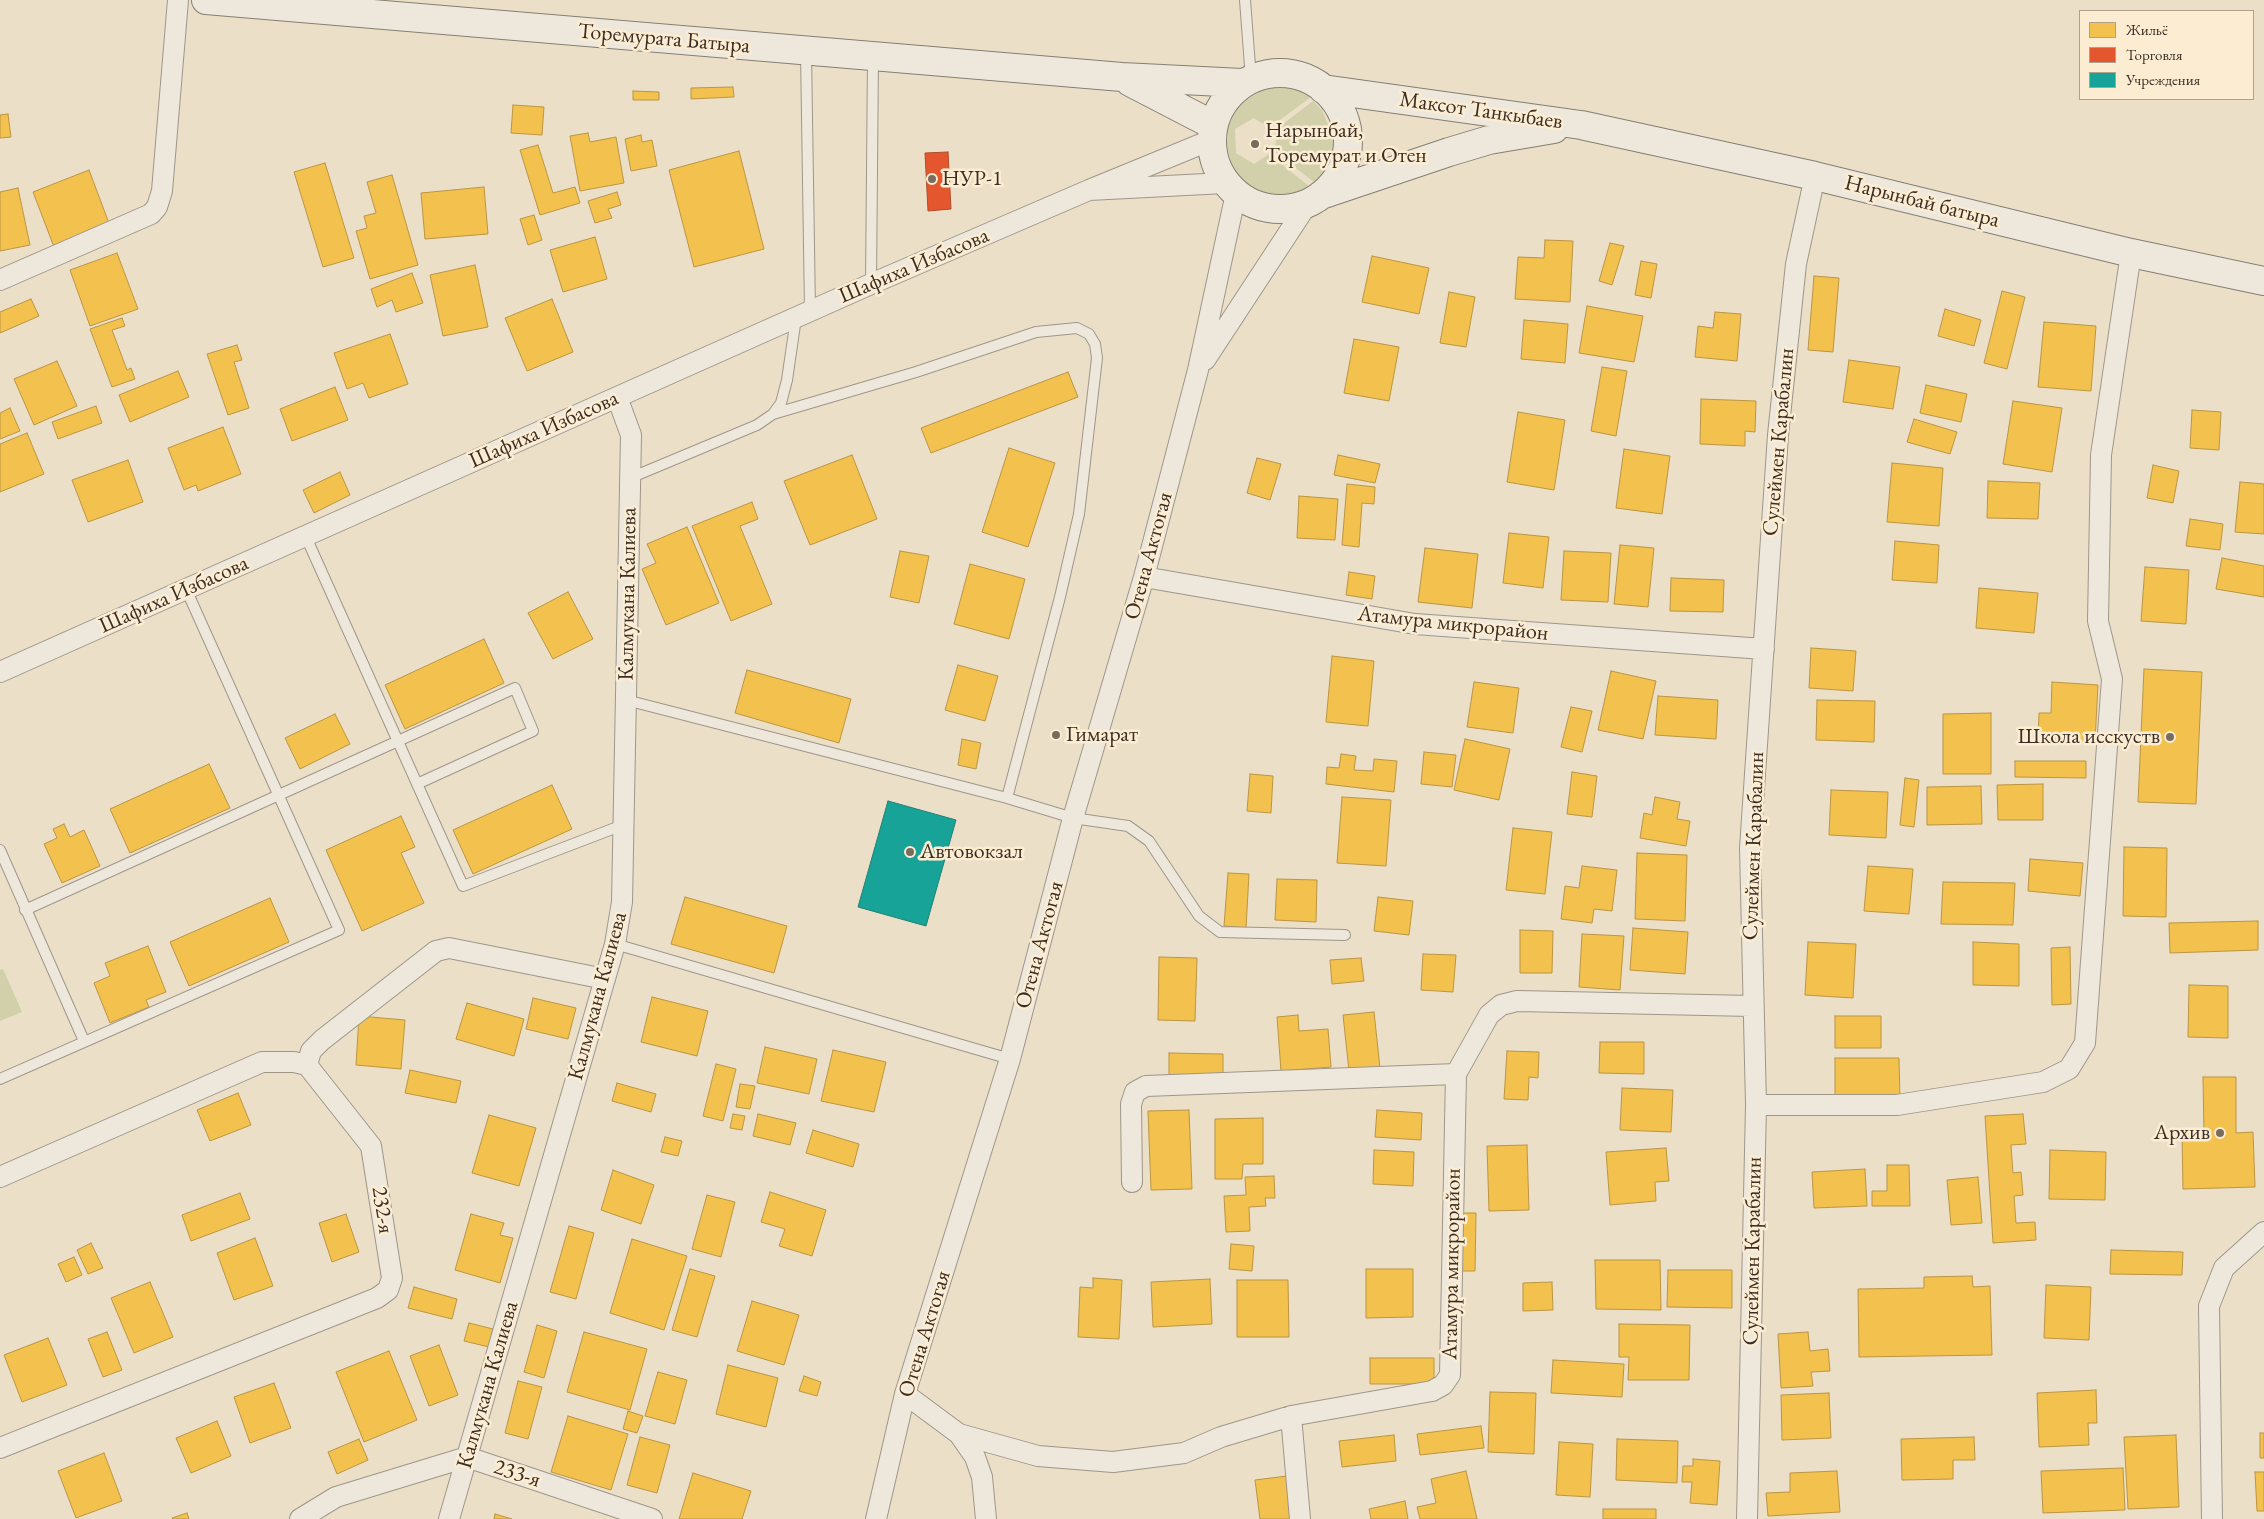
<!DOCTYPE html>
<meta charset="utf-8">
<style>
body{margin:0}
#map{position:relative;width:2264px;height:1519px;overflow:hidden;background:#ebdfc8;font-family:"EB Garamond",serif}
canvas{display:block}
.legend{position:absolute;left:2079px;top:10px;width:175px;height:90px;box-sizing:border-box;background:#fcedd2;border:1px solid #aea18d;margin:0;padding:6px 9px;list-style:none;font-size:15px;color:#3a2e26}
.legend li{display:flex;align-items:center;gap:10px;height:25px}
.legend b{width:25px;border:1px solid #aea18d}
</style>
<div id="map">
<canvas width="2264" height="1519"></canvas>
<ul class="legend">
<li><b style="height:14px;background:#f2c14e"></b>Жильё</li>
<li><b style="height:14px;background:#e4572e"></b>Торговля</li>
<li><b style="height:14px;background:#17a398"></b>Учреждения</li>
</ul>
</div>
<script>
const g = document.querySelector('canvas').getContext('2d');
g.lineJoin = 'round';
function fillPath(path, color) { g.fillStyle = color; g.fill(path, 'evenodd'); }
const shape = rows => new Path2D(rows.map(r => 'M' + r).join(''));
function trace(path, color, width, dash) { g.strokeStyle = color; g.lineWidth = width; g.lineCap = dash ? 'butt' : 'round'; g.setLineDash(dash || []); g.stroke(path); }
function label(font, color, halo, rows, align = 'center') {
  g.font = font + ' "EB Garamond",serif'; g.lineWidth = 5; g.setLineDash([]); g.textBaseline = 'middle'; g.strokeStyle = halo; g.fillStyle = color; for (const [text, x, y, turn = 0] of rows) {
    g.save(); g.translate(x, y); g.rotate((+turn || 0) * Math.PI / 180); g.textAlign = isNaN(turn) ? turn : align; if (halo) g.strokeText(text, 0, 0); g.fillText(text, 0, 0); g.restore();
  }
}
const green = shape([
 [1280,87,1297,89,1311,97,1269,128,1254,118,1235,129,1236,153,1254,164,1269,154,1310,187,1292,195,1273,196,1255,190,1240,178,1231,163,1227,146,1228,128,1235,112,1247,99,1263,90],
 [1313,101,1322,110,1334,139,1331,157,1325,170,1315,183,1274,151,1276,141,1274,131],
 [3,969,22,1012,0,1021,0,970]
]);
const homes = shape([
 [733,87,734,97,691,99,691,88,733,87],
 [633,91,659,92,659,100,633,100,633,91],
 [513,105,544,107,542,135,511,133,513,105],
 [8,114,11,137,0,138,0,115,8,114],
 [588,133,590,142,616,137,624,183,580,191,570,136,588,133],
 [641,135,642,142,652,140,657,166,631,171,625,139,641,135],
 [538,145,553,193,575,187,580,203,540,215,520,150,538,145],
 [739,151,764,249,694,267,669,170,739,151],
 [325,163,354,258,323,267,294,172,325,163],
 [89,170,110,226,54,247,33,192,89,170],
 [392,175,418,265,370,279,356,231,367,228,364,216,376,213,367,182,392,175],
 [484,187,488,234,425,239,421,193,484,187],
 [18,188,30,245,0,251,0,192,18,188],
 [617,192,621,205,608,209,612,218,595,223,588,201,617,192],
 [534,215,542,240,528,245,520,219,534,215],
 [595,237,607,279,563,292,550,250,595,237],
 [1545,240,1573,241,1570,302,1515,299,1518,257,1544,258,1545,240],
 [1610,243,1624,246,1612,285,1599,281,1610,243],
 [117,253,138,309,90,326,70,270,117,253],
 [1372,256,1429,268,1419,314,1362,302,1372,256],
 [1641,261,1657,264,1651,298,1635,295,1641,261],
 [475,265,488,327,443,336,430,275,475,265],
 [412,273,423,303,396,312,392,300,377,307,371,289,412,273],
 [1814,276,1839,278,1833,352,1808,350,1814,276],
 [2002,291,2025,297,2007,369,1984,363,2002,291],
 [1449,292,1475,297,1466,347,1440,343,1449,292],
 [31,299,39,316,0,333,0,312,31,299],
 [552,299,573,352,527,371,505,318,552,299],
 [1587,306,1643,316,1634,362,1579,353,1587,306],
 [1945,309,1981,320,1974,346,1938,336,1945,309],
 [1715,312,1741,314,1737,361,1695,357,1698,326,1713,328,1715,312],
 [122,318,125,326,112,330,127,370,131,368,135,379,112,387,90,329,122,318],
 [1524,320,1568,324,1565,363,1521,359,1524,320],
 [2044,322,2096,326,2091,391,2038,387,2044,322],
 [390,334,408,384,369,398,363,383,347,389,334,353,390,334],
 [1354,339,1399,347,1389,401,1344,393,1354,339],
 [237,345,242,360,234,362,249,408,228,415,207,354,237,345],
 [1849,360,1900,367,1893,409,1843,402,1849,360],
 [57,361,77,406,34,425,14,379,57,361],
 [1602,367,1627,371,1616,436,1591,431,1602,367],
 [178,371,189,397,130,422,119,395,178,371],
 [1068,372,1078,397,931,453,921,428,1068,372],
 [1926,385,1967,394,1961,422,1920,413,1926,385],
 [335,387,348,420,292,441,280,409,335,387],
 [1701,399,1756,401,1755,432,1745,431,1745,446,1700,444,1701,399],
 [2013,401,2062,408,2052,472,2003,464,2013,401],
 [96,406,102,423,58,439,52,422,96,406],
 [10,408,20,431,0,439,0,413,10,408],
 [2192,410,2221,412,2219,450,2190,448,2192,410],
 [1518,412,1565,420,1554,490,1507,482,1518,412],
 [1914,419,1957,432,1950,454,1907,442,1914,419],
 [223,427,241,474,198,491,196,485,184,490,168,448,223,427],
 [27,433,44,474,0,492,0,444,27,433],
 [1009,448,1055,463,1028,547,982,532,1009,448],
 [1624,449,1670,456,1662,514,1616,508,1624,449],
 [852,455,877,519,810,545,784,481,852,455],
 [1338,455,1380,464,1375,483,1334,475,1338,455],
 [1257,458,1281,464,1270,500,1247,493,1257,458],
 [128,460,143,502,88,522,72,480,128,460],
 [1892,463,1943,468,1939,526,1887,522,1892,463],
 [2153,465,2179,471,2173,503,2147,498,2153,465],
 [340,472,350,495,314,513,303,490,340,472],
 [1988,481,2040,483,2038,519,1987,518,1988,481],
 [2240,482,2264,484,2264,534,2235,532,2240,482],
 [1347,484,1375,487,1374,504,1362,503,1359,547,1342,545,1347,484],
 [1299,496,1338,499,1335,540,1297,538,1299,496],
 [752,502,758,519,740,526,772,604,731,621,692,526,752,502],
 [2190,519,2223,524,2220,550,2186,546,2190,519],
 [687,527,719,603,666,625,642,569,656,563,647,544,687,527],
 [1509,533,1549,537,1543,588,1503,583,1509,533],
 [1895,541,1939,545,1937,583,1892,580,1895,541],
 [1620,545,1654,548,1648,607,1614,604,1620,545],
 [1425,548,1478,554,1472,608,1418,602,1425,548],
 [900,551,929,556,919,603,890,597,900,551],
 [1564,551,1611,553,1608,602,1561,600,1564,551],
 [2222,558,2264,566,2264,597,2216,589,2222,558],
 [970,564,1025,579,1009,639,954,624,970,564],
 [2145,567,2189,570,2186,624,2141,621,2145,567],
 [1349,572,1375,576,1372,599,1346,595,1349,572],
 [1671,578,1724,580,1723,612,1670,611,1671,578],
 [1979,588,2038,593,2034,633,1976,628,1979,588],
 [568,592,593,639,553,659,528,613,568,592],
 [484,639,504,683,405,729,385,685,484,639],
 [1811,648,1856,651,1853,691,1809,688,1811,648],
 [1332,656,1374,661,1368,726,1326,722,1332,656],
 [958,665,998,676,985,721,945,710,958,665],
 [2144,669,2202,672,2196,804,2138,802,2144,669],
 [747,670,851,699,839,743,735,713,747,670],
 [1611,671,1656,681,1643,739,1598,730,1611,671],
 [1474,682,1519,688,1513,733,1467,727,1474,682],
 [2052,682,2098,685,2095,742,2038,739,2039,713,2051,713,2052,682],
 [1658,696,1718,700,1716,739,1655,735,1658,696],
 [1817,700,1875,701,1874,742,1816,740,1817,700],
 [1571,707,1592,711,1582,752,1561,747,1571,707],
 [1991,713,1991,774,1943,774,1943,714,1991,713],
 [335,714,350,744,300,769,285,738,335,714],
 [962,739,981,743,976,769,958,765,962,739],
 [1465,739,1510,749,1499,800,1454,790,1465,739],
 [1424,752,1456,755,1452,787,1421,784,1424,752],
 [1341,754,1356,756,1354,770,1373,771,1374,759,1397,761,1394,792,1326,784,1327,767,1339,768,1341,754],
 [2015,761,2086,761,2086,778,2015,777,2015,761],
 [209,764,230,808,130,853,110,809,209,764],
 [1572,772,1597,776,1592,817,1567,814,1572,772],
 [1250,774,1273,776,1271,813,1247,811,1250,774],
 [1905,778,1919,780,1914,827,1900,825,1905,778],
 [2043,784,2043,820,1998,820,1997,785,2043,784],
 [552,785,572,829,473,874,453,830,552,785],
 [1981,786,1982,824,1927,825,1927,787,1981,786],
 [1831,790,1888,792,1886,838,1829,835,1831,790],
 [1342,797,1391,800,1386,866,1337,863,1342,797],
 [1655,797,1680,802,1677,819,1690,821,1686,846,1640,838,1644,813,1652,815,1655,797],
 [401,816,415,847,401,853,424,903,362,931,326,850,401,816],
 [64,824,70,837,84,830,100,866,62,883,44,844,57,838,53,829,64,824],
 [1513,828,1552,832,1545,894,1506,890,1513,828],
 [2124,847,2167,848,2166,917,2123,916,2124,847],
 [1637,853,1687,855,1685,921,1635,919,1637,853],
 [2030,859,2083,863,2080,896,2028,891,2030,859],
 [1582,866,1617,870,1612,911,1594,909,1592,923,1561,919,1565,886,1579,888,1582,866],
 [1868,866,1913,869,1909,914,1864,911,1868,866],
 [1228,873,1249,874,1246,928,1224,926,1228,873],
 [1277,879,1317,880,1316,922,1275,920,1277,879],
 [1943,882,2015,883,2013,925,1941,924,1943,882],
 [685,897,787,926,774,973,671,944,685,897],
 [1378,897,1413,901,1409,935,1374,931,1378,897],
 [270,898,289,942,189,986,170,942,270,898],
 [2258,921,2258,950,2170,953,2169,923,2258,921],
 [1633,928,1688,932,1685,974,1630,970,1633,928],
 [1520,930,1553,931,1552,973,1520,973,1520,930],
 [1582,934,1624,936,1620,990,1579,987,1582,934],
 [1808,942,1856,944,1853,998,1805,995,1808,942],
 [1973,942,2019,944,2019,986,1973,985,1973,942],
 [148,946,166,992,146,1000,149,1007,110,1023,94,983,110,976,105,963,148,946],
 [2070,947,2071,1004,2052,1005,2051,948,2070,947],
 [1423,954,1456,955,1453,992,1421,990,1423,954],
 [1159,957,1197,958,1195,1021,1158,1020,1159,957],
 [1361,958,1364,981,1332,984,1330,960,1361,958],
 [2189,985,2228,986,2228,1038,2188,1037,2189,985],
 [652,997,708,1011,697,1056,641,1042,652,997],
 [533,998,576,1008,568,1039,526,1029,533,998],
 [467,1003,524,1019,514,1056,456,1039,467,1003],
 [1374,1012,1380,1068,1349,1071,1343,1015,1374,1012],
 [1298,1015,1299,1031,1328,1029,1331,1067,1281,1071,1277,1017,1298,1015],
 [359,1016,405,1020,401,1069,356,1065,359,1016],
 [1835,1016,1881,1016,1881,1048,1835,1048,1835,1016],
 [1600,1042,1644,1042,1644,1074,1599,1073,1600,1042],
 [765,1047,817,1059,809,1094,757,1083,765,1047],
 [833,1050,886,1062,874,1112,821,1101,833,1050],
 [1507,1051,1539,1052,1538,1078,1529,1077,1528,1100,1504,1099,1507,1051],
 [1169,1053,1223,1054,1223,1078,1169,1077,1169,1053],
 [1835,1058,1899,1058,1900,1099,1835,1099,1835,1058],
 [716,1064,736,1069,723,1121,703,1116,716,1064],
 [410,1070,461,1081,456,1103,405,1093,410,1070],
 [2203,1077,2236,1077,2236,1133,2253,1132,2255,1187,2183,1189,2182,1134,2204,1134,2203,1077],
 [617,1083,656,1094,651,1112,612,1101,617,1083],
 [740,1084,755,1086,750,1109,736,1107,740,1084],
 [1622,1088,1673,1090,1671,1132,1620,1130,1622,1088],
 [238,1093,251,1125,210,1141,197,1110,238,1093],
 [1189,1110,1192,1189,1151,1190,1148,1111,1189,1110],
 [1377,1110,1422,1113,1421,1140,1375,1137,1377,1110],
 [733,1114,745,1116,742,1130,730,1128,733,1114],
 [758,1114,796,1123,790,1145,753,1136,758,1114],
 [2023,1114,2026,1144,2011,1145,2013,1173,2021,1172,2023,1195,2014,1196,2016,1223,2035,1222,2036,1240,1993,1243,1985,1116,2023,1114],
 [489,1115,536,1128,519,1186,472,1173,489,1115],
 [1263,1118,1263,1164,1243,1164,1242,1179,1215,1179,1215,1119,1263,1118],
 [813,1130,859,1144,853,1167,806,1153,813,1130],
 [665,1137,682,1141,678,1156,661,1152,665,1137],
 [1527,1145,1529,1210,1489,1211,1487,1146,1527,1145],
 [1666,1148,1669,1181,1655,1182,1656,1201,1610,1205,1606,1152,1666,1148],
 [1374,1150,1414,1152,1413,1186,1373,1184,1374,1150],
 [2050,1150,2106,1152,2105,1200,2049,1199,2050,1150],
 [1887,1165,1909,1165,1910,1206,1872,1206,1872,1191,1887,1191,1887,1165],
 [1865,1169,1867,1206,1814,1208,1812,1172,1865,1169],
 [613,1170,654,1185,641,1224,601,1210,613,1170],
 [1274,1176,1275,1198,1265,1198,1266,1206,1249,1207,1250,1231,1226,1232,1224,1196,1246,1195,1245,1177,1274,1176],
 [1978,1177,1982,1223,1951,1225,1947,1180,1978,1177],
 [770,1192,826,1210,812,1256,779,1246,785,1229,761,1222,770,1192],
 [240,1193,250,1219,191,1241,182,1215,240,1193],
 [707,1195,735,1202,721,1257,692,1249,707,1195],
 [1457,1213,1476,1213,1475,1271,1456,1271,1457,1213],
 [346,1214,359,1252,332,1262,319,1223,346,1214],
 [471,1214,504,1223,500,1235,513,1238,500,1283,455,1270,471,1214],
 [569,1226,594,1233,576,1299,550,1292,569,1226],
 [255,1238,273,1286,234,1300,217,1253,255,1238],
 [632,1239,687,1256,664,1330,610,1313,632,1239],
 [91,1243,103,1268,88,1274,77,1250,91,1243],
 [1231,1244,1254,1246,1252,1271,1229,1269,1231,1244],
 [2111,1250,2183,1252,2182,1275,2110,1274,2111,1250],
 [74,1257,82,1275,66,1282,58,1264,74,1257],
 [1595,1260,1660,1260,1661,1310,1596,1309,1595,1260],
 [690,1269,715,1276,697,1337,672,1330,690,1269],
 [1366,1269,1413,1269,1413,1317,1366,1318,1366,1269],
 [1668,1270,1732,1270,1732,1308,1667,1307,1668,1270],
 [1972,1276,1973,1287,1990,1286,1992,1355,1859,1357,1858,1289,1924,1288,1924,1277,1972,1276],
 [1093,1278,1122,1280,1119,1339,1078,1337,1080,1287,1093,1288,1093,1278],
 [1210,1279,1212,1324,1153,1327,1151,1282,1210,1279],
 [1237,1280,1288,1280,1289,1337,1237,1337,1237,1280],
 [150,1282,173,1337,134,1353,111,1298,150,1282],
 [1552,1282,1553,1310,1523,1311,1523,1283,1552,1282],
 [2046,1285,2091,1287,2089,1340,2044,1338,2046,1285],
 [414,1287,457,1299,452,1319,408,1308,414,1287],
 [752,1301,799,1315,784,1365,737,1351,752,1301],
 [469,1323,493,1329,489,1347,464,1341,469,1323],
 [1619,1324,1690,1325,1689,1380,1628,1380,1629,1357,1619,1357,1619,1324],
 [537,1325,557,1331,544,1378,524,1372,537,1325],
 [107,1332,122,1370,103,1377,88,1339,107,1332],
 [584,1332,647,1349,630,1410,567,1392,584,1332],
 [1808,1332,1810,1351,1828,1349,1830,1371,1811,1372,1813,1386,1781,1388,1778,1334,1808,1332],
 [48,1338,67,1385,22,1402,4,1355,48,1338],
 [439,1345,458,1395,429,1406,410,1356,439,1345],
 [389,1351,417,1420,364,1442,336,1372,389,1351],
 [1370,1358,1434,1358,1434,1384,1370,1384,1370,1358],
 [1553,1360,1624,1364,1622,1397,1551,1393,1553,1360],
 [728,1365,778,1378,766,1427,716,1414,728,1365],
 [658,1372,687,1380,675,1424,645,1416,658,1372],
 [804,1376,821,1382,817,1396,799,1391,804,1376],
 [518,1381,542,1387,528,1439,505,1433,518,1381],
 [274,1383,291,1428,250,1443,234,1397,274,1383],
 [2096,1390,2097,1423,2088,1423,2089,1445,2039,1447,2037,1393,2096,1390],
 [1490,1392,1536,1393,1534,1454,1488,1452,1490,1392],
 [1829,1393,1831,1438,1782,1440,1781,1395,1829,1393],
 [628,1411,643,1416,637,1433,623,1429,628,1411],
 [568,1416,628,1434,611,1490,551,1472,568,1416],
 [217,1421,231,1456,191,1473,176,1438,217,1421],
 [1481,1426,1484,1448,1420,1455,1417,1434,1481,1426],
 [2260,1433,2264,1433,2264,1458,2260,1458,2260,1433],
 [1394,1435,1396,1461,1342,1467,1339,1441,1394,1435],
 [2176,1435,2179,1507,2128,1509,2124,1437,2176,1435],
 [640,1437,670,1445,657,1493,627,1485,640,1437],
 [1974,1437,1975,1460,1953,1460,1953,1479,1902,1480,1901,1439,1974,1437],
 [359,1439,368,1460,337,1474,328,1452,359,1439],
 [1617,1439,1678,1441,1677,1483,1616,1480,1617,1439],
 [1559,1442,1593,1444,1590,1497,1556,1495,1559,1442],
 [104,1453,122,1501,76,1518,58,1471,104,1453],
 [1693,1459,1720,1461,1717,1505,1690,1503,1692,1482,1682,1482,1683,1466,1693,1466,1693,1459],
 [2123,1468,2125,1510,2043,1513,2041,1471,2123,1468],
 [1466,1471,1477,1519,1420,1519,1417,1507,1436,1503,1431,1479,1466,1471],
 [1837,1471,1840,1512,1768,1516,1766,1493,1790,1492,1790,1473,1837,1471],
 [2255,1472,2264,1472,2264,1511,2257,1511,2255,1472],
 [693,1473,751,1491,742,1519,679,1519,693,1473],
 [1287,1476,1293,1519,1260,1519,1255,1480,1287,1476],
 [1405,1501,1408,1519,1371,1519,1369,1509,1405,1501],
 [1603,1509,1656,1509,1656,1519,1603,1519,1603,1509],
 [187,1513,189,1519,173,1519,172,1518,187,1513],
 [495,1514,512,1519,494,1519,495,1514]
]);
const shops = shape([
 [948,152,951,209,928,211,925,153,948,152]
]);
const public = shape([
 [888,801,956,820,926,926,858,907,888,801]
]);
const lane = shape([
 [1245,0,1251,79],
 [806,52,810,311],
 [871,284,873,57],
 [773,414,916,372,1036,332,1077,328,1089,334,1095,344,1097,358,1079,514,1060,597,1007,798],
 [630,478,757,425,773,414,781,403,787,380,796,318],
 [306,537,463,886,623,825],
 [626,700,1007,798,1073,818,1128,826,1149,841,1199,916,1220,932,1345,935],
 [0,850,84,1041],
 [25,910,515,688,533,731,417,784],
 [615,944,1010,1059],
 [0,1079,339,930,186,589]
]);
const street = shape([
 [1211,140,1089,190,1225,183],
 [0,280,151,214,157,207,162,191,178,0],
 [1205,360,1308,203],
 [1144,577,1415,624,1764,649],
 [0,672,871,284,1089,190],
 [307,1065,311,1051,322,1040,436,951,449,948,605,979],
 [1756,1105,1897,1105,2043,1082,2069,1069,2085,1043,2112,679,2098,621,2101,455,2131,253],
 [0,1177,262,1062,294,1062,307,1065,371,1146,392,1278,388,1290,377,1298,0,1448],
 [1132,1182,1131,1104,1135,1092,1146,1086,1456,1074],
 [905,1394,959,1434,1038,1456,1113,1462,1184,1453,1221,1437,1291,1416,1432,1391,1443,1385,1450,1375,1456,1074,1489,1015,1501,1005,1517,1001,1752,1006],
 [1291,1416,1300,1519],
 [959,1434,975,1457,982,1477,986,1519],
 [300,1519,336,1497,467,1457,652,1519],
 [449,1519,615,944,622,902,631,435,617,397],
 [876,1519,905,1394,1010,1059,1073,818,1144,577,1198,370,1236,193],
 [1747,1519,1756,1105,1750,848,1778,435,1796,264,1815,176],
 [2212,1519,2209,1306,2224,1268,2264,1232]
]);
const secondary = shape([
 [206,0,1122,77,1242,83],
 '1212 141a68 68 0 1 1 136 0a68 68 0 1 1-136 0Z',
 [1130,82,1213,125],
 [1323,89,1581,125,1815,176,2131,253,2264,281],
 [1321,195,1449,152,1489,140,1554,129]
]);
const markers = [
 [1255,144,5,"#786c5f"],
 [932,179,5,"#786c5f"],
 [1056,735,5,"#786c5f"],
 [2170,737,5,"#786c5f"],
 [910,852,5,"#786c5f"],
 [2220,1133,5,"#786c5f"]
];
const streetNames = [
 ["Торемурата Батыра",664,39,5],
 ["Максот Танкыбаев",1481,111,8],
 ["Нарынбай батыра",1922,202,14],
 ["Шафиха Избасова",914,266,-23],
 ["Шафиха Избасова",544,430,-24],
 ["Сулеймен Карабалин",1779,442,-85],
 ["Отена Актогая",1149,556,-75],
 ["Калмукана Калиева",628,594,-89],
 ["Шафиха Избасова",174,595,-24],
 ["Атамура микрорайон",1453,624,6],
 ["Сулеймен Карабалин",1754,846,-88],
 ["Отена Актогая",1040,945,-75],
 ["Калмукана Калиева",598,996,-75],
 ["232-я",382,1210,81],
 ["Сулеймен Карабалин",1753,1251,-89],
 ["Атамура микрорайон",1452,1264,-89],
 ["Отена Актогая",925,1334,-73],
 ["Калмукана Калиева",488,1385,-74],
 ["233-я",517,1474,18]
];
const poiNames = [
 ["Нарынбай,",1265,131],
 ["Торемурат и Отен",1265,156],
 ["НУР-1",942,179],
 ["Гимарат",1066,735],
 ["Школа исскуств",2160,737,"right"],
 ["Автовокзал",920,852],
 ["Архив",2210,1133,"right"]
];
fillPath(green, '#d1d0aa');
fillPath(homes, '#f2c14e');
trace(homes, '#bb9542', 1);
fillPath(shops, '#e4572e');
trace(shops, '#b14b2c', 1);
fillPath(public, '#17a398');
trace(public, '#228076', 1);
trace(lane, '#9f9689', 12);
trace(street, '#9f9689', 22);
trace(secondary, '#867e72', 30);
trace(lane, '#eee8dc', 10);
trace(street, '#eee8dc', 20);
trace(secondary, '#eee8dc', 28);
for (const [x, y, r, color] of markers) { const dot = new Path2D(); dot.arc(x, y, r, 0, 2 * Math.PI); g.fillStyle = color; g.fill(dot); trace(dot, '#fcedd2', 2); }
label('22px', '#3a2e26', '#fcedd2', streetNames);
label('22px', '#3a2e26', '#fcedd2', poiNames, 'left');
</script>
